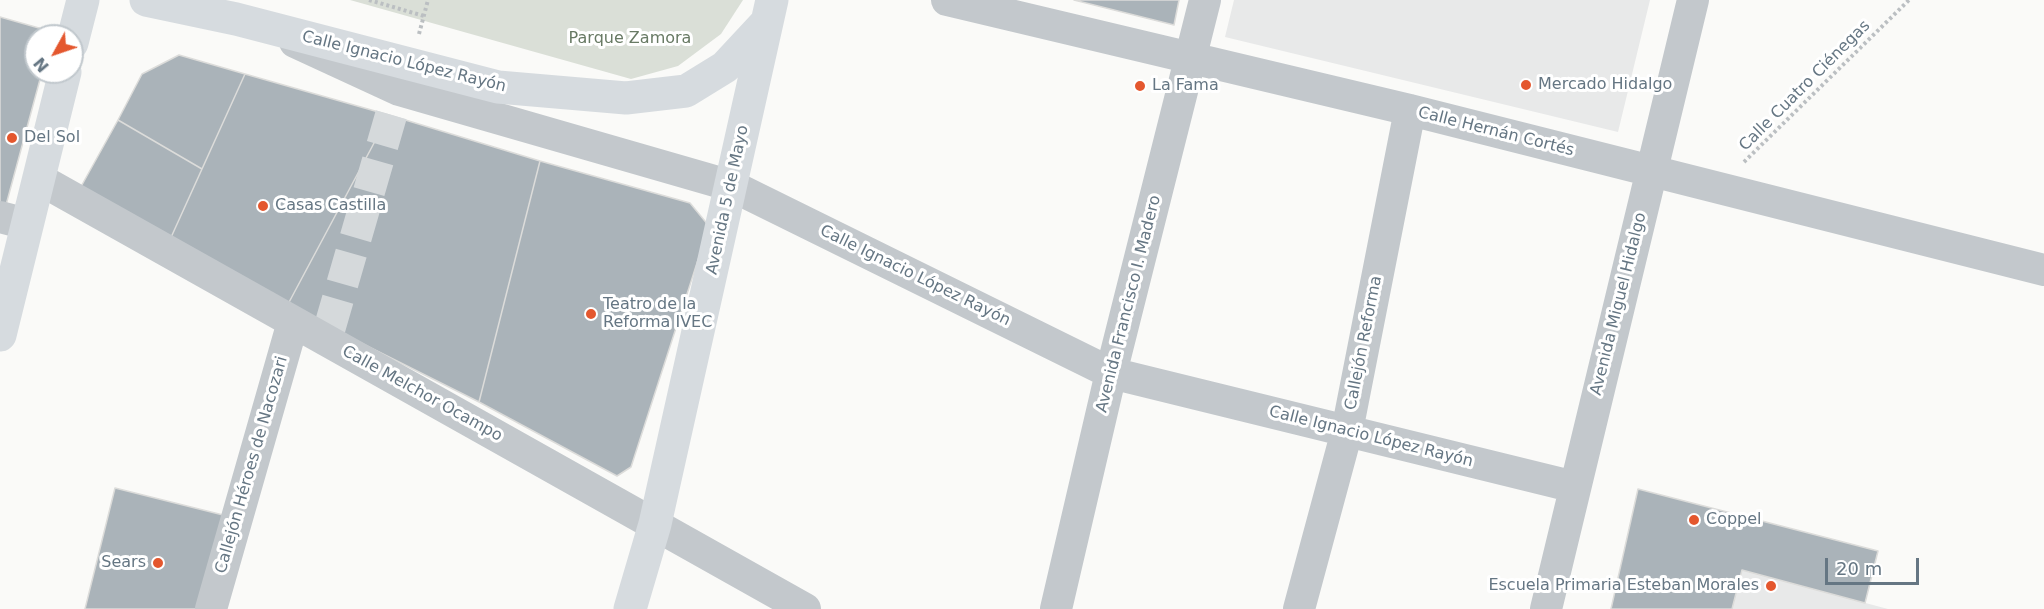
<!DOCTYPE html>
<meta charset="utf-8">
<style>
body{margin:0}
#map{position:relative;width:2044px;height:609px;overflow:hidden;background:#fafaf8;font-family:"DejaVu Sans",sans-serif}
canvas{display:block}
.north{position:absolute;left:24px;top:24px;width:60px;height:60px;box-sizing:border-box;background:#fff;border:2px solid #c1c8cd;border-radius:50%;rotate:230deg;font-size:16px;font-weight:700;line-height:24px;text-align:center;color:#657683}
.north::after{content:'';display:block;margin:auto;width:21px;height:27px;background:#e4572e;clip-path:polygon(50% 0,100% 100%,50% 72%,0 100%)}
.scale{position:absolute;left:1825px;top:558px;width:94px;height:27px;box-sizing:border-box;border:3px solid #657683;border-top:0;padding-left:8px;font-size:18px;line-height:21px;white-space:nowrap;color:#657683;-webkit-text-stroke:4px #fff;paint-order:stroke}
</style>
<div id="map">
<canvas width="2044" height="609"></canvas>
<div class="north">N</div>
<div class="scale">20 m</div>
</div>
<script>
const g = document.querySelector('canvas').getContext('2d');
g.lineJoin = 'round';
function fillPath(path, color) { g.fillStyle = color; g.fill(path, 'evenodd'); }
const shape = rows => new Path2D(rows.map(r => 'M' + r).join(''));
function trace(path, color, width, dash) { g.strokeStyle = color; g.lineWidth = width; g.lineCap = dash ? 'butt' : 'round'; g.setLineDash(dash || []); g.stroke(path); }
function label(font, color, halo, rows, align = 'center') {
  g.font = font + ' "DejaVu Sans",sans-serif'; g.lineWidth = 6; g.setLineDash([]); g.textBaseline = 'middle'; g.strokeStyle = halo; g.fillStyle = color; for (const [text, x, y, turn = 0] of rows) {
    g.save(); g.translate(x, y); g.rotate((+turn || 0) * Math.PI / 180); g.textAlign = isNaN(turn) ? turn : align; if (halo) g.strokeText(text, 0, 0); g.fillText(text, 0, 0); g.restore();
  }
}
const built = shape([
 [1234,0,1650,0,1618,132,1225,37],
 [1742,570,1888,609,1732,609]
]);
const green = shape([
 [350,0,743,0,721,34,678,66,631,79]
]);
const building = shape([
 [1074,0,1179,0,1174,25,1074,0],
 [0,17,53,32,52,36,36,36,36,72,42,72,6,205,0,203,0,17],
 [179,55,245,74,202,169,118,120,142,74,179,55],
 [245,74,389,115,287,306,168,244,245,74],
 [389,115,540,161,479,402,287,306,389,115],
 [118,120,202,169,168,244,78,192,118,120],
 [540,161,690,203,709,226,631,467,617,476,479,402,540,161],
 [115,488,231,517,209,609,85,609,115,488],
 [1638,489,1878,551,1865,603,1742,570,1732,609,1611,609,1638,489]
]);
const minorTunnel = shape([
 [329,330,392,112]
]);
const path = shape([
 [369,0,424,16],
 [419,34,428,0],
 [1744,162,1909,0]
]);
const minor = shape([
 [947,0,1410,110,2044,270],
 [295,42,399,90,732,186,1111,373,1575,487],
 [39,179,805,609],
 [0,217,27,224],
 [211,609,293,322],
 [1056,609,1111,373,1205,0],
 [1299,609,1347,431,1410,110],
 [1546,609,1693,0]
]);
const major = shape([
 [146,0,236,19,498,87,626,98,686,91,725,67,766,23],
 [72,43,83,0],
 [0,335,65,72],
 [630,609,655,524,772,0]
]);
const markers = [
 [1526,85,6,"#e4572e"],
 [1140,86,6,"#e4572e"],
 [12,138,6,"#e4572e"],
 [263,206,6,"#e4572e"],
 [591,314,6,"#e4572e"],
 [1694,520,6,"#e4572e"],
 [158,563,6,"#e4572e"],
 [1771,586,6,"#e4572e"]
];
const parkNames = [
 ["Parque Zamora",630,39]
];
const streetNames = [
 ["Calle Ignacio López Rayón",404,62,14],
 ["Calle Cuatro Ciénegas",1805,86,-45],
 ["Calle Hernán Cortés",1496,132,14],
 ["Avenida 5 de Mayo",728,200,-78],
 ["Calle Ignacio López Rayón",915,276,26],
 ["Avenida Francisco I. Madero",1129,304,-76],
 ["Avenida Miguel Hidalgo",1619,304,-76],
 ["Callejón Reforma",1364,343,-79],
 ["Calle Melchor Ocampo",422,394,29],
 ["Calle Ignacio López Rayón",1371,437,14],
 ["Callejón Héroes de Nacozari",252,465,-74]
];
const poiNames = [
 ["Mercado Hidalgo",1538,85],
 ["La Fama",1152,86],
 ["Del Sol",24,138],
 ["Casas Castilla",275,206],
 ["Teatro de la",603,305],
 ["Reforma IVEC",603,323],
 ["Coppel",1706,520],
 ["Sears",146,563,"right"],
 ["Escuela Primaria Esteban Morales",1759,586,"right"]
];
fillPath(built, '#e8e9e9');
fillPath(green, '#dadfd7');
fillPath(building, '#aab3b9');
trace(building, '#dcdcda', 1.5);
trace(minorTunnel, '#d5d9db', 32, [32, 16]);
trace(path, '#bbbfc2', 4, [3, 3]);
trace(minor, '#c3c8cc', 32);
trace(major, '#d6dbdf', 33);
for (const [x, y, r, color] of markers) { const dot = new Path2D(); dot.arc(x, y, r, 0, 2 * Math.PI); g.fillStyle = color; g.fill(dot); trace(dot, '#fff', 2); }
label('16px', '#687a64', '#fff', parkNames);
label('16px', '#657683', '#fff', streetNames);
label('16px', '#657683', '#fff', poiNames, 'left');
</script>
